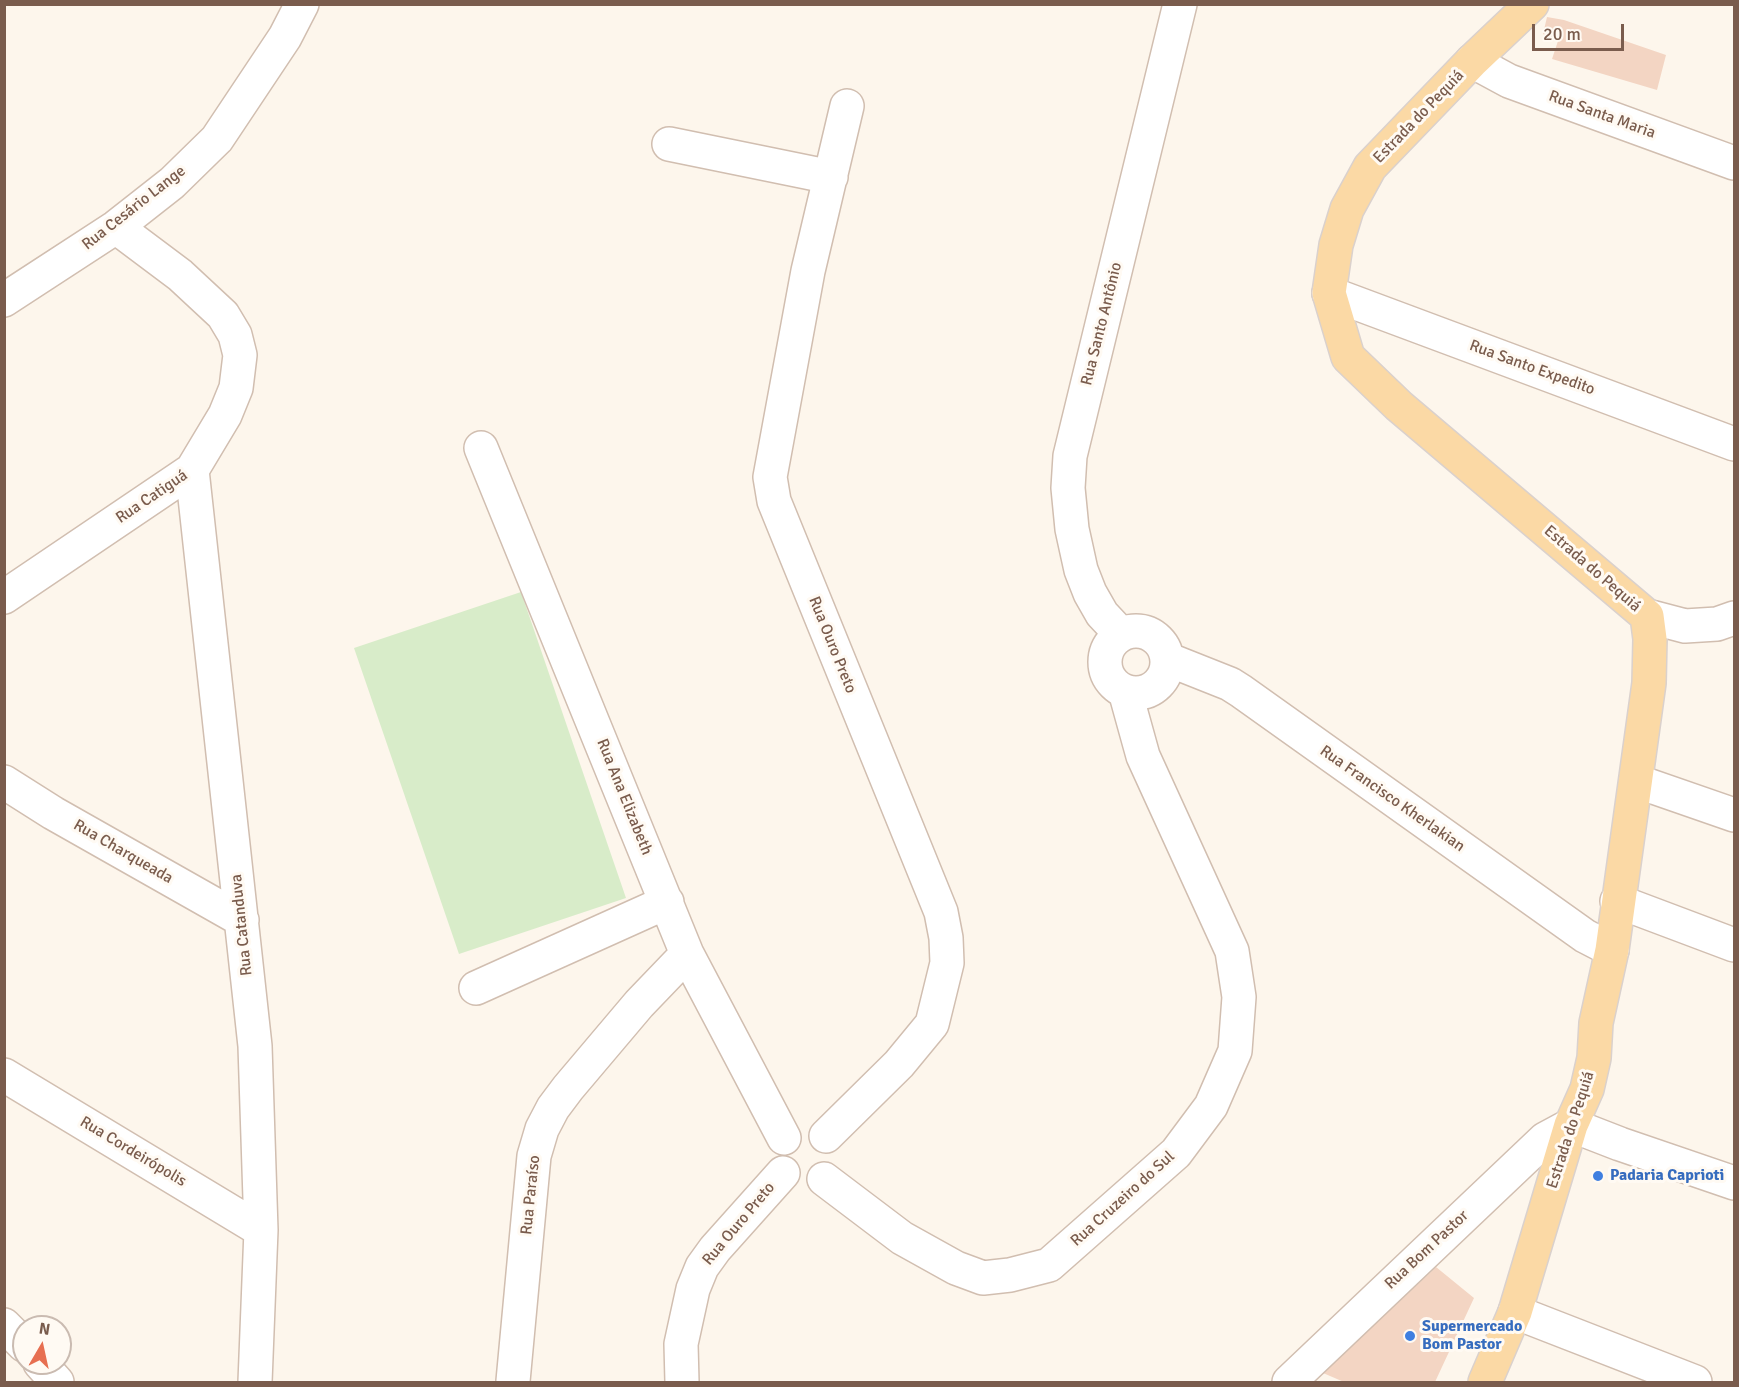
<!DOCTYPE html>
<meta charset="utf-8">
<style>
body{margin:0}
#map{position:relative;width:1739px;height:1387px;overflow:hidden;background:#fdf6ec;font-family:Signika,sans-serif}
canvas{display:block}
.frame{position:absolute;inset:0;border:6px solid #7a5c4d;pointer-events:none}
.north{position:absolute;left:12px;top:1315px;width:60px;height:60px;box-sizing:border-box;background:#fffaf3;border:2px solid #cabbb1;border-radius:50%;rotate:9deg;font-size:16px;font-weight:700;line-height:24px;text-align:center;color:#7a5c4d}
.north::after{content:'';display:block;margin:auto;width:21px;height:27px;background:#e76f51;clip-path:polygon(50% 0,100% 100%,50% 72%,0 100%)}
.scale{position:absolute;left:1532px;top:24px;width:92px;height:27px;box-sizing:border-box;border:3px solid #7a5c4d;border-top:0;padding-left:8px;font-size:18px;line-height:21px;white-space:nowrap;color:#7a5c4d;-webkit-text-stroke:4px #fffaf3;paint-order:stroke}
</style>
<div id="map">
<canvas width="1739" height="1387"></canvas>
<div class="frame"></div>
<div class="north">N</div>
<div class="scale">20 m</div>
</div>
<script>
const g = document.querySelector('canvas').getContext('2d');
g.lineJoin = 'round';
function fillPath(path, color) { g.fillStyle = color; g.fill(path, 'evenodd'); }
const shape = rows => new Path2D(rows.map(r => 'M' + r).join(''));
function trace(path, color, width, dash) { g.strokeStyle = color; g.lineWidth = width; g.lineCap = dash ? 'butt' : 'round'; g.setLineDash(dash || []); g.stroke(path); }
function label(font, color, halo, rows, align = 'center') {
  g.font = font + ' Signika,sans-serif'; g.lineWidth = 6; g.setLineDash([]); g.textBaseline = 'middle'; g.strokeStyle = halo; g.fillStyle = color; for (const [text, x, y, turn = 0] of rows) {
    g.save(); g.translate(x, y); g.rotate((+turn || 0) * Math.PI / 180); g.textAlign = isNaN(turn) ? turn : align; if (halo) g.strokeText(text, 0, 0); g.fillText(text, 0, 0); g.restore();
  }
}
const green = shape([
 [521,592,626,898,459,954,354,648]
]);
const building = shape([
 [1547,17,1564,20,1666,55,1657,90,1552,59,1558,41,1543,34],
 [1436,1267,1474,1298,1435,1382,1344,1382,1323,1373]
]);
const minor = shape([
 [1472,61,1509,81,1734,163],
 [669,144,831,177],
 [1329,293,1734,444],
 [4,300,116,227,172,183,217,139,285,37,302,4],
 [481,448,687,954,784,1138],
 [192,470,255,1046,261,1230,255,1382],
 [4,597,192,470,225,415,236,388,240,355,235,335,223,315,180,275,116,227],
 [1647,616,1685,626,1717,624,1734,618],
 '1105 662a31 31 0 1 1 62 0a31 31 0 1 1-62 0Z',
 [1119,636,1117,630,1102,614,1090,593,1081,570,1072,529,1068,488,1070,456,1180,4],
 [1167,659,1230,684,1241,691,1585,936,1612,950],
 [1636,781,1734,815],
 [4,782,53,813,242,920],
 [1617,901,1734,945],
 [476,988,667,902],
 [4,1075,261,1230],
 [826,1136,899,1064,932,1024,947,963,946,938,941,912,774,501,770,477,808,271,847,106],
 [824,1179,902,1238,956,1268,983,1278,1010,1275,1049,1265,1176,1153,1211,1106,1235,1051,1239,997,1232,951,1143,756,1125,691],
 [1515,1312,1695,1382],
 [4,1325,24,1345],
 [40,1363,57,1382],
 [513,1381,534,1156,542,1129,553,1108,568,1088,639,1004,687,954],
 [682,1382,681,1344,693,1289,702,1267,715,1249,783,1173],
 [1289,1382,1545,1139,1571,1125,1620,1144,1734,1183]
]);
const major = shape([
 [1485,1382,1515,1312,1571,1125,1587,1089,1594,1058,1596,1023,1612,950,1649,683,1650,639,1647,616,1399,406,1348,357,1329,293,1336,245,1347,209,1370,167,1472,61,1532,4]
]);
const markers = [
 [1598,1176,6,"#3f7fe0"],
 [1410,1336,6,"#3f7fe0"]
];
const streetNames = [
 ["Rua Santa Maria",1602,115,20],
 ["Estrada do Pequiá",1419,117,-46],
 ["Rua Cesário Lange",134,208,-38],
 ["Rua Santo Antônio",1102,324,-76],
 ["Rua Santo Expedito",1532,368,20],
 ["Rua Catiguá",152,497,-34],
 ["Estrada do Pequiá",1592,569,41],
 ["Rua Ouro Preto",832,645,68],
 ["Rua Ana Elizabeth",624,797,68],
 ["Rua Francisco Kherlakian",1392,799,35],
 ["Rua Charqueada",123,852,30],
 ["Rua Catanduva",242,925,-96],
 ["Estrada do Pequiá",1571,1130,-72],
 ["Rua Cordeirópolis",133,1152,31],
 ["Rua Paraíso",531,1195,-84],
 ["Rua Cruzeiro do Sul",1123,1199,-42],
 ["Rua Ouro Preto",739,1224,-50],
 ["Rua Bom Pastor",1427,1250,-43]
];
const shopNames = [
 ["Padaria Caprioti",1610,1176],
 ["Supermercado",1422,1327],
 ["Bom Pastor",1422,1345]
];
fillPath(green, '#d8ecc9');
fillPath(building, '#f3d5c3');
trace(minor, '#d1beb0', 36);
trace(major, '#dad1cd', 36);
trace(minor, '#fff', 33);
trace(major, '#fbd9a5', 33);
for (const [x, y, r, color] of markers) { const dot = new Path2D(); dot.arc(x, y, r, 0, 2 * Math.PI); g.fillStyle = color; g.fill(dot); trace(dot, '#fffaf3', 2); }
label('16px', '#7a5c4d', '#fffaf3', streetNames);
label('bold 16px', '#366cbe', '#fffaf3', shopNames, 'left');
</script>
